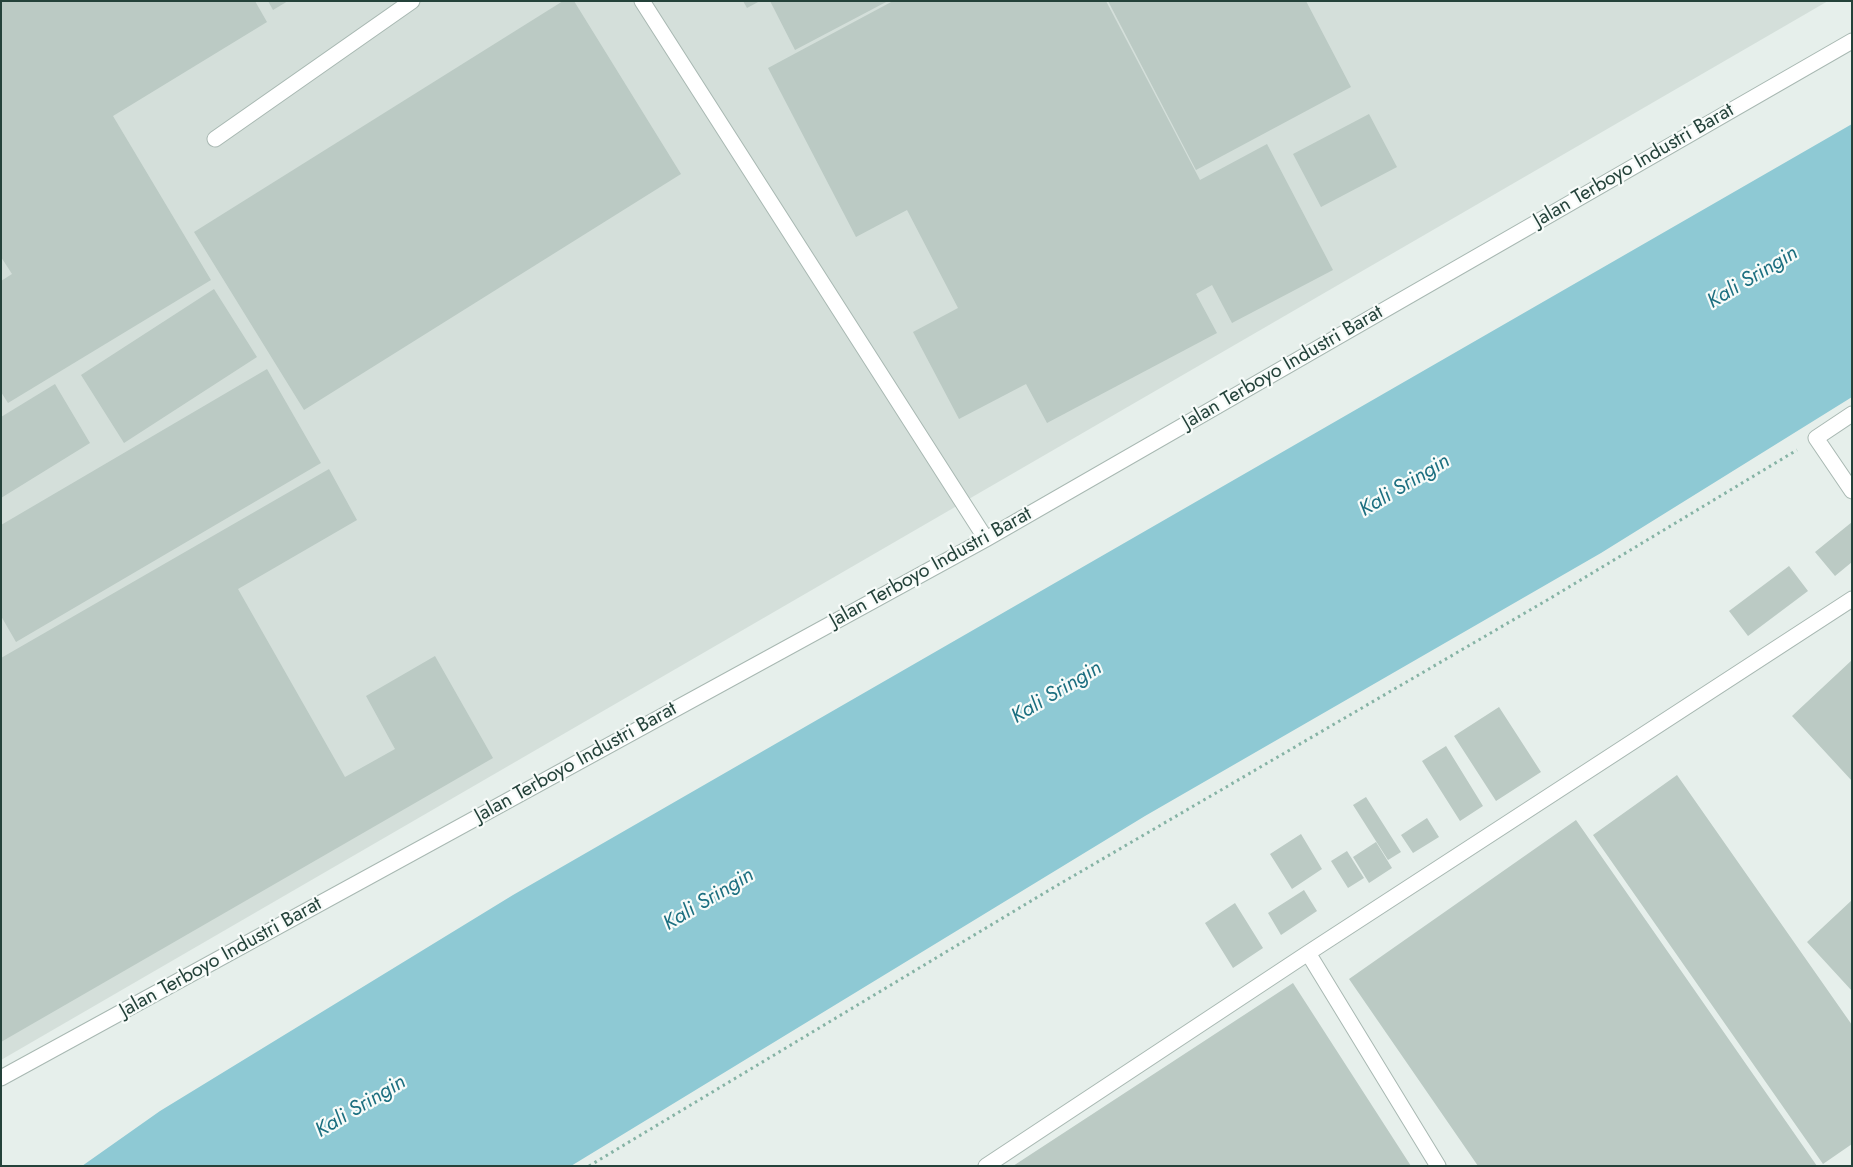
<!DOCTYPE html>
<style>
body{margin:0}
#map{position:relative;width:1853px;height:1167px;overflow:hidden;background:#e6efeb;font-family:Jost,sans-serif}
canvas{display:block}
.frame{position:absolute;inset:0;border:2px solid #24423a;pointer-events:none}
</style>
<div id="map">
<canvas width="1853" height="1167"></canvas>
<div class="frame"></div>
</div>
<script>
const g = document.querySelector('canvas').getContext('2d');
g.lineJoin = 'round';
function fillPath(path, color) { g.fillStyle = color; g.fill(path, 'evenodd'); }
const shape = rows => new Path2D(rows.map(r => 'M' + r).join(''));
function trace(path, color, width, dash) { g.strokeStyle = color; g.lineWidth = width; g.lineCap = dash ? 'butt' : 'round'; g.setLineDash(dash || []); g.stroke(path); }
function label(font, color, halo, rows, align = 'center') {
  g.font = font + ' Jost,sans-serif'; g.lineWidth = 4.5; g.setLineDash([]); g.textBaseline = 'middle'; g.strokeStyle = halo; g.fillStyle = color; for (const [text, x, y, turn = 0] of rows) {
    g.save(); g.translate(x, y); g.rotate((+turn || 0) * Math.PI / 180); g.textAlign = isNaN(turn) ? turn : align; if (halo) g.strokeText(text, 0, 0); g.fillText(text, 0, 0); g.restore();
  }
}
const built = shape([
 [1,1,1828,1,1,1060]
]);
const water = shape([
 [1852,124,1852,397,1601,553,1145,816,571,1166,82,1166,160,1111,513,895]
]);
const building = shape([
 [1,1,255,1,267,22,113,116,211,280,8,403,1,392,1,281,12,274,1,257],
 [268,1,288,1,273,10],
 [563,1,574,1,681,174,304,410,194,232],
 [743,1,760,1,747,8],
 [770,1,888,1,795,50],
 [893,1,1106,1,1200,180,1267,144,1333,270,1232,323,1212,285,1196,294,1217,333,1047,423,1026,384,959,419,913,332,958,308,907,210,856,237,768,68],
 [1108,1,1306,1,1351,87,1196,170],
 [1369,114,1397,167,1321,207,1293,154],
 [214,289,257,357,124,443,81,375],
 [267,369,321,463,16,642,1,616,1,525],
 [55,384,90,443,1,498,1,417],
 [329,469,357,520,238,589,345,777,395,749,366,696,435,656,493,758,1,1042,1,658],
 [1852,522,1852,562,1835,576,1815,552],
 [1789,566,1808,591,1748,636,1729,611],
 [1852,660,1852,781,1792,716],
 [1499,707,1541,772,1496,801,1454,736],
 [1446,746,1483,806,1460,821,1422,761],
 [1677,775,1852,1025,1852,1144,1823,1164,1593,835],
 [1366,797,1401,852,1388,860,1353,805],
 [1427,818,1439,837,1413,853,1401,835],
 [1576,820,1817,1166,1478,1166,1349,979],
 [1301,834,1322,869,1292,889,1270,854],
 [1376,842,1392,868,1369,883,1353,857],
 [1347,851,1364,878,1348,888,1331,861],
 [1304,890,1317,911,1281,935,1268,913],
 [1852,900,1852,991,1807,942],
 [1235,903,1263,948,1233,968,1205,923],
 [1293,983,1411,1166,1013,1166]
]);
const path = shape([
 [589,1166,1051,889,1549,599,1797,450]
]);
const service = shape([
 [642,1,986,539],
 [215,139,412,1],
 [1852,414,1816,438,1852,491],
 [1308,953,1438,1166],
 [1,1078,986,539,1852,41],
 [986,1166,1308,953,1852,599]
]);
const streetNames = [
 ["Jalan Terboyo Industri Barat",1634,166,-30],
 ["Jalan Terboyo Industri Barat",1283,368,-30],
 ["Jalan Terboyo Industri Barat",931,568,-29],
 ["Jalan Terboyo Industri Barat",576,763,-29],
 ["Jalan Terboyo Industri Barat",221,958,-29]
];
const waterNames = [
 ["Kali Sringin",1753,278,-31],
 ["Kali Sringin",1405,486,-31],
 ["Kali Sringin",1057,693,-31],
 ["Kali Sringin",709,900,-31],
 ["Kali Sringin",361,1107,-31]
];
fillPath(built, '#d4dfda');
fillPath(water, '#8ec9d4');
fillPath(building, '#bbcac4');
trace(service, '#a8b8b2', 17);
trace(path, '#86b3a5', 3, [2.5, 4]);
trace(service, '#fff', 15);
label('20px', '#24423a', '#f7fbf9', streetNames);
label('italic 21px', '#1c6f80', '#f7fbf9', waterNames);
</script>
